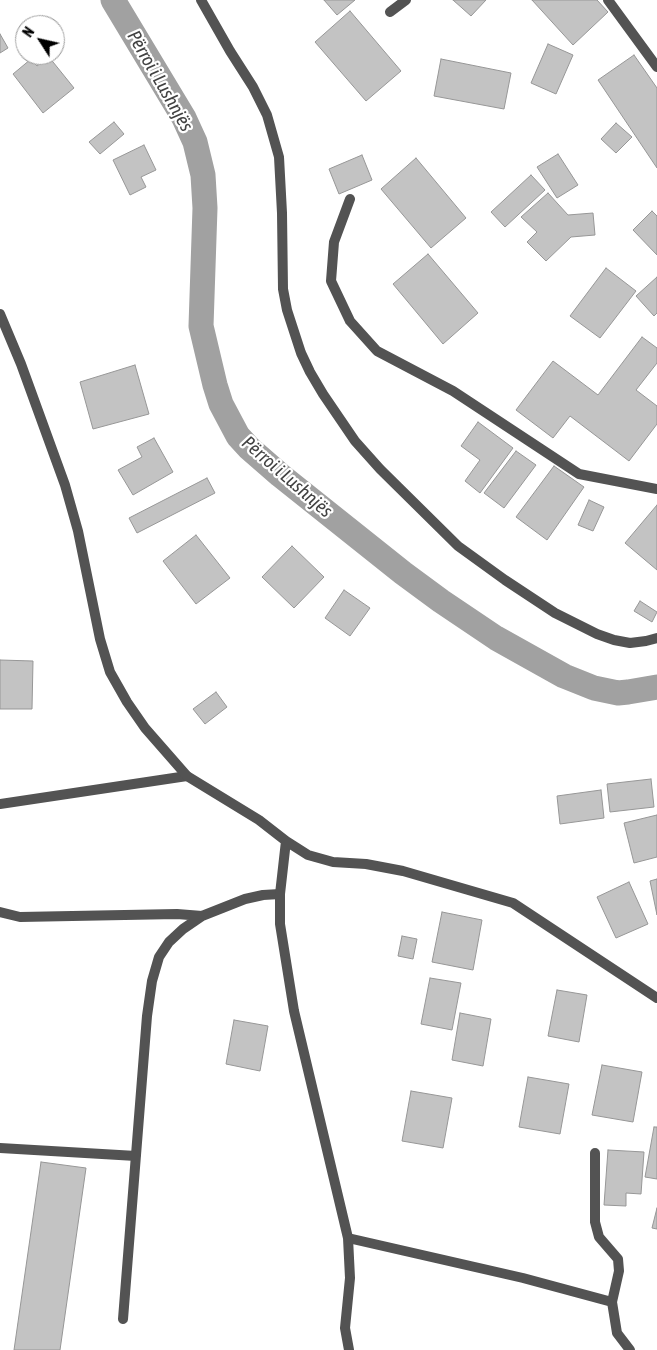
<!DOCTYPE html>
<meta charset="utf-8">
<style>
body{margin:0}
#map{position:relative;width:657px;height:1350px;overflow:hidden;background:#fff;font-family:"Asap Condensed",sans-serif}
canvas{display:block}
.north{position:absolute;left:15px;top:15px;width:50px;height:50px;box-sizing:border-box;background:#fff;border:1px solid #999;border-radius:50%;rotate:305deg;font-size:14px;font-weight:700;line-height:20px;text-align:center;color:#000}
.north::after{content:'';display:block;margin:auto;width:18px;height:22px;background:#000;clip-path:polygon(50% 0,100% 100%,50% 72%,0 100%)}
</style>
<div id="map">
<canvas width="657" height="1350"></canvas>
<div class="north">N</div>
</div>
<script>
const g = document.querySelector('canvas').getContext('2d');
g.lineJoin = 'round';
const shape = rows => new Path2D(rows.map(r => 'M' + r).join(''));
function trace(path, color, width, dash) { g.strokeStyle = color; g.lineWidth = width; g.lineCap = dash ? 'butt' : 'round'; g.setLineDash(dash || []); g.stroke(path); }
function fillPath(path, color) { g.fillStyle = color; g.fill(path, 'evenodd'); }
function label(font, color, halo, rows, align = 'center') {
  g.font = font + ' "Asap Condensed",sans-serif'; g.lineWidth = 4.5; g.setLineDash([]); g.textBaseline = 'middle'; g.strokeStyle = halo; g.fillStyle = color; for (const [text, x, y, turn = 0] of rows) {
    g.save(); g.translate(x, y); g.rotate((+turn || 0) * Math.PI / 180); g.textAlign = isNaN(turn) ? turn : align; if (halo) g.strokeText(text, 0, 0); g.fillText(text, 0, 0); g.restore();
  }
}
const canal = shape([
 [113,0,184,118,195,142,203,175,205,208,201,326,215,385,221,404,238,436,249,448,280,475,403,573,441,601,496,638,564,676,594,688,618,693,628,692,657,687]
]);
const building = shape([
 [324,0,355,0,337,15,324,0],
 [453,0,486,0,471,16,453,0],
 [532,0,597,0,608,12,573,45,532,0],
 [350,11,401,71,366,101,315,42,350,11],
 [0,34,8,48,0,53,0,34],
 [548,44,573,55,556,94,531,83,548,44],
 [634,55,657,88,657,168,598,80,634,55],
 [49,57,74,88,43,113,13,74,31,59,37,66,49,57],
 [441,59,511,73,504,109,434,96,441,59],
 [114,122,124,134,100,154,89,142,114,122],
 [616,123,632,137,616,153,601,139,616,123],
 [144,145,156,170,141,177,146,187,130,195,113,160,144,145],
 [558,154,578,185,557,198,537,167,558,154],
 [362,155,372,180,339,194,329,169,362,155],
 [416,158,466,218,431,248,381,189,416,158],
 [531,175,545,190,505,227,491,212,531,175],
 [548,193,568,215,593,213,595,235,571,237,546,261,527,242,537,232,521,217,548,193],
 [652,211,657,216,657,255,633,230,652,211],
 [428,254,478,313,443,344,393,284,428,254],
 [606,268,636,291,600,338,570,316,606,268],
 [657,277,657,313,654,316,636,296,657,277],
 [642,337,657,348,657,363,636,390,657,406,657,424,629,461,570,416,553,438,516,410,553,361,598,395,642,337],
 [135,365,149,414,93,429,80,382,135,365],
 [478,422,513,448,480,493,465,481,480,460,461,446,478,422],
 [154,438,173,472,133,495,118,470,142,457,137,447,154,438],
 [516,451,536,465,504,508,484,493,516,451],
 [554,466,584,487,547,540,516,517,554,466],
 [207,478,215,493,137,533,129,518,207,478],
 [589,500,604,507,593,531,578,525,589,500],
 [657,505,657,570,625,543,657,505],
 [196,535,230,578,196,604,163,561,196,535],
 [292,546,324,577,294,608,262,577,292,546],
 [344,590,370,608,350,636,325,618,344,590],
 [640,601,657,612,652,622,634,611,640,601],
 [0,660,33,661,32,709,0,709,0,660],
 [216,692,227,707,205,724,193,709,216,692],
 [651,779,654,807,610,812,607,784,651,779],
 [601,790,604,818,560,824,557,796,601,790],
 [657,815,657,857,634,863,624,823,657,815],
 [657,879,657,915,650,881,657,879],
 [629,882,648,924,616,938,597,897,629,882],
 [442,912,482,920,473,970,432,962,442,912],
 [402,936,417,939,413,959,398,956,402,936],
 [430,978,461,983,452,1030,421,1024,430,978],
 [557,990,587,995,579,1042,548,1036,557,990],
 [460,1013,491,1019,483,1066,452,1060,460,1013],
 [234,1020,268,1026,260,1071,226,1064,234,1020],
 [602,1065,642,1072,633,1122,592,1115,602,1065],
 [528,1077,569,1084,560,1134,519,1127,528,1077],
 [411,1091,452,1098,443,1148,402,1141,411,1091],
 [654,1127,657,1127,657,1179,645,1177,654,1127],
 [608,1150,644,1152,641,1194,626,1193,626,1206,604,1205,608,1150],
 [41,1162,86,1168,60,1350,14,1350,41,1162],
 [657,1208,657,1229,652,1228,657,1208]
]);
const lane = shape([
 [0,804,187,776],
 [0,912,20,917,177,914,202,916],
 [0,1148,136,1156],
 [123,1319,147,1016,152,981,159,957,169,942,183,929,202,916,245,899,263,895,280,894]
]);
const street = shape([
 [201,0,230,51,253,87,267,115,279,157,282,213,283,289,287,310,301,353,310,372,323,394,355,441,380,469,458,546,505,580,555,613,597,634,614,640,630,643,646,641,657,638],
 [608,0,657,67],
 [390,12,406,0],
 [350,199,334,242,331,281,350,321,377,351,453,391,579,474,657,489],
 [0,314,21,364,65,485,78,531,100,639,110,672,127,702,145,728,187,776,259,820,286,841,308,855,333,862,366,864,403,871,513,903,657,998],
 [286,841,280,894,280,924,294,1011,348,1238,350,1278,345,1328,349,1350],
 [595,1153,595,1222,599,1237,618,1259,619,1271,612,1302,617,1333,630,1350],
 [348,1238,523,1278,612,1302]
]);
const waterNames = [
 ["Përroi i Lushnjës",160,81,60],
 ["Përroi i Lushnjës",287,477,41]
];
trace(canal, '#a1a1a1', 25);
fillPath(building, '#c3c3c3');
trace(building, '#979797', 1);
trace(lane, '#535353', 10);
trace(street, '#535353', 10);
label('italic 19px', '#424242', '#fff', waterNames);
</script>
